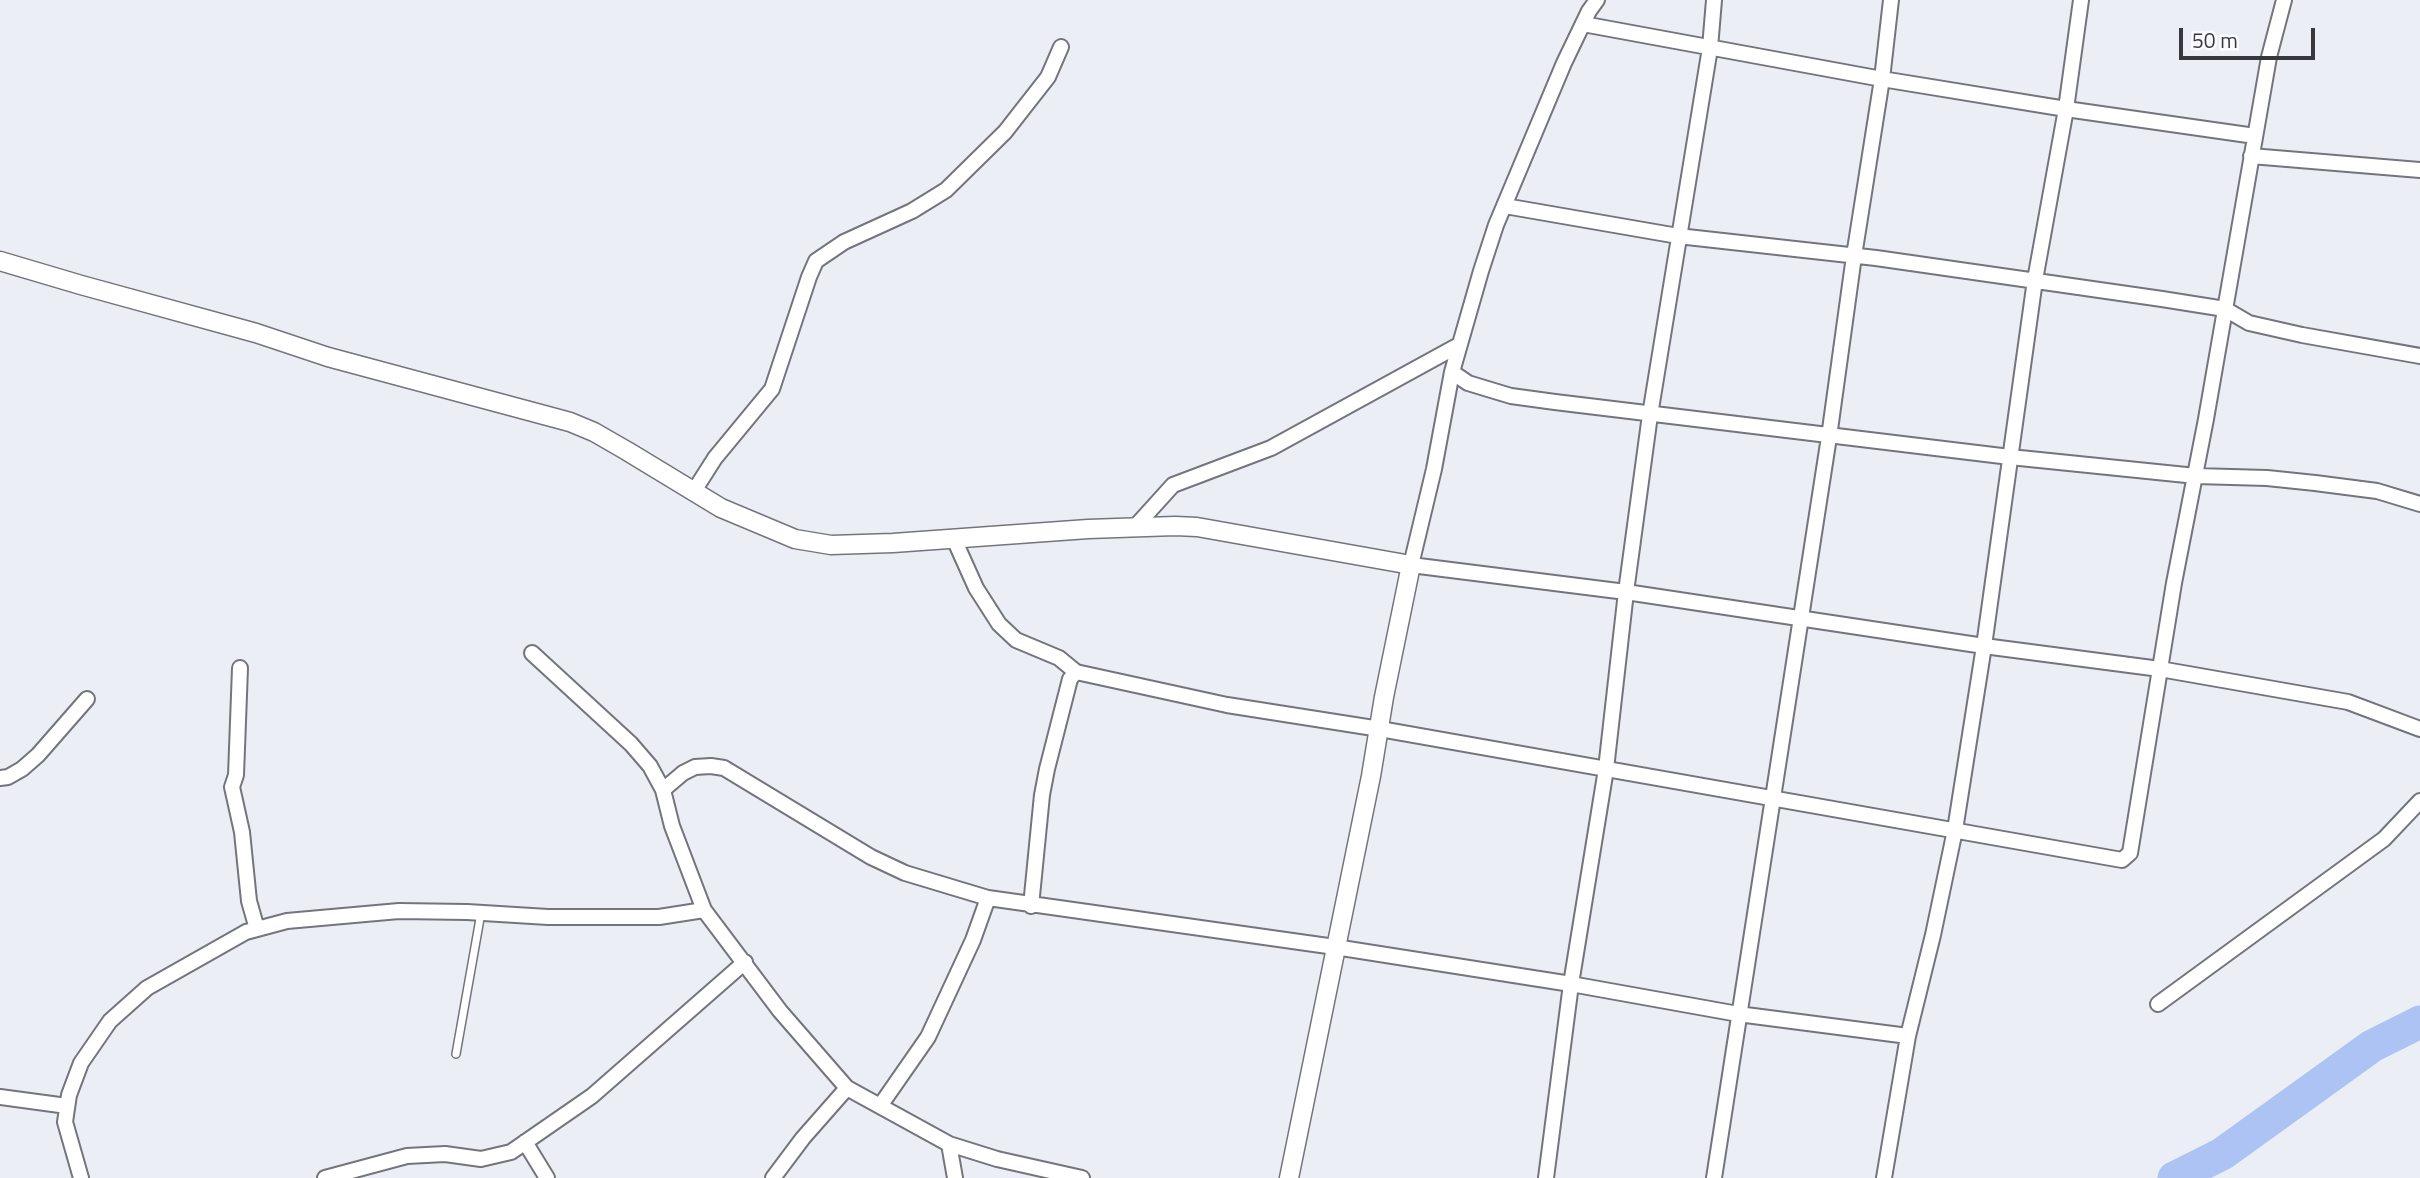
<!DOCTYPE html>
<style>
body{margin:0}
#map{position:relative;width:2420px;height:1178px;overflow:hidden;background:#eceef6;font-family:"Titillium Web",sans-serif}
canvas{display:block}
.scale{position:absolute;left:2179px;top:28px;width:136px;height:32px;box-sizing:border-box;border:4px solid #38383c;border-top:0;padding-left:9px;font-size:21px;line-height:24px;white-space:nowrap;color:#38383c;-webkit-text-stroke:5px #fbfbff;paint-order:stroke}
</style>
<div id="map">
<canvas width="2420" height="1178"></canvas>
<div class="scale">50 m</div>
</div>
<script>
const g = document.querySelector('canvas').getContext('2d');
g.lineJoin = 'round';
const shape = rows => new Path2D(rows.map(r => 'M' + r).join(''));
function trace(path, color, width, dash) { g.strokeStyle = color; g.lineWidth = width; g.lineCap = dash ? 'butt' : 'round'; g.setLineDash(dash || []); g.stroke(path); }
const river = shape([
 [2174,1178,2222,1154,2372,1046,2420,1022]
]);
const service = shape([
 [456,1054,481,913]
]);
const minor = shape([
 [1597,0,1589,11,1564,63,1496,225,1481,271,1452,372,1434,469,1411,565,1626,592,1984,646,2160,669,2348,702,2420,729],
 [1583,24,1882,79,2066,109,2255,136],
 [2251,156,2420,170],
 [1505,206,1678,236,1876,258,2162,299,2225,309,2249,323,2302,335,2420,356],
 [1452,372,1468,383,1491,390,1511,396,1555,402,2010,457,2196,476,2267,478,2315,483,2377,491,2420,504],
 [694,491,715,458,772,389,809,277,816,261,844,242,912,211,946,190,1005,132,1048,77,1061,47],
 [1135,527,1173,485,1271,448,1459,345],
 [954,539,976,588,999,624,1016,640,1059,658,1076,672],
 [532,653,631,744,650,766,663,790,672,826,704,910,780,1011,847,1088,949,1144,997,1159,1082,1178],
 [240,668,236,775,232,787,242,832,249,901,257,929],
 [0,778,8,777,22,769,38,755,87,699],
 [663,790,683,773,695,767,711,766,724,768,871,857,905,873,988,898,1335,947,1571,984,1738,1014,1908,1036],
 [1031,906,1042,795,1047,769,1070,679,1076,672,1227,705,1380,729,2122,860,2130,853,2174,583,2206,419,2269,57,2284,0],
 [2158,1004,2384,839,2420,801],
 [0,1097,67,1106],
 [880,1106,928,1037,973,940,988,898],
 [525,1142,547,1178],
 [949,1144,955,1178],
 [81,1178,65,1122,69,1095,81,1063,110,1021,147,988,246,932,287,921,399,911,467,912,548,917,659,917,704,910],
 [325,1178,407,1156,445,1154,481,1159,511,1152,592,1096,745,962],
 [773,1178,803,1138,847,1088],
 [1546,1178,1571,984,1606,769,1626,592,1650,415,1710,48,1714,0],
 [1714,1178,1829,437,1854,256,1882,79,1891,0],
 [1884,1178,1908,1036,1933,935,1955,830,1984,646,2035,280,2066,109,2081,0]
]);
const tertiary = shape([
 [0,261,81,285,256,333,328,357,570,422,594,432,627,451,721,508,795,539,831,545,893,543,1088,529,1175,526,1197,527,1411,565,1384,697,1371,776,1289,1178]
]);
trace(river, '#acc3f3', 33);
trace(service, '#74757c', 10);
trace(minor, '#74757c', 18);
trace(tertiary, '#74757c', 21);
trace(service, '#fff', 7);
trace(minor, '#fff', 14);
trace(tertiary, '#fff', 18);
</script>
